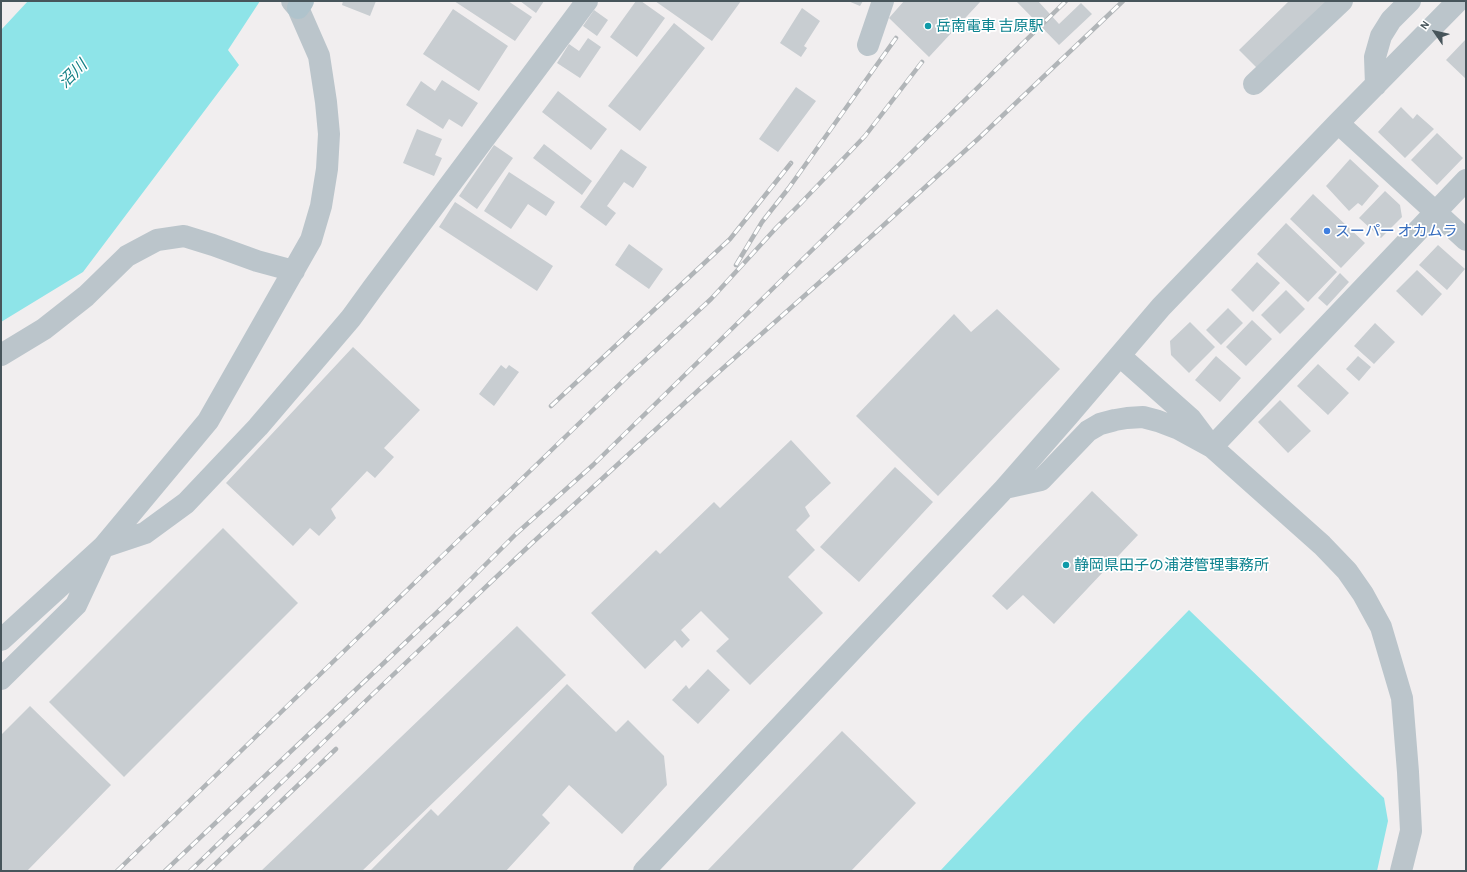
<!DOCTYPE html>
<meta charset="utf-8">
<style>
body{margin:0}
#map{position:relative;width:1467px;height:872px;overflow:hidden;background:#f1eeef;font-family:"Alegreya Sans",sans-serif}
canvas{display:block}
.frame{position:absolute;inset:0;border:2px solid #47555b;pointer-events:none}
.north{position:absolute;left:1415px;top:12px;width:40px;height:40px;-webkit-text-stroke:3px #fff;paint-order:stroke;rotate:304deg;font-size:11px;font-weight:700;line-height:16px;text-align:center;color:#47555b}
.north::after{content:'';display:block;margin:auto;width:14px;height:18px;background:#47555b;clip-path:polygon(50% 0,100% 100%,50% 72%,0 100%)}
</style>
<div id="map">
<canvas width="1467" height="872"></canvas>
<div class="frame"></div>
<div class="north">N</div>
</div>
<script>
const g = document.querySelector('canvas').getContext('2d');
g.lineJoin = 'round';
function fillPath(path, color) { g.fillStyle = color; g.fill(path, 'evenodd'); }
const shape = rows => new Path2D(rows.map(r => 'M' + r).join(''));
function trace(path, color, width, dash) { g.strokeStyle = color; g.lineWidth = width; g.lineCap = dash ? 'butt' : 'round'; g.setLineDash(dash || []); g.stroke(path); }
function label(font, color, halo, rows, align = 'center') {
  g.font = font + ' "Alegreya Sans","Noto Sans JP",sans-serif'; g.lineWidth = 3.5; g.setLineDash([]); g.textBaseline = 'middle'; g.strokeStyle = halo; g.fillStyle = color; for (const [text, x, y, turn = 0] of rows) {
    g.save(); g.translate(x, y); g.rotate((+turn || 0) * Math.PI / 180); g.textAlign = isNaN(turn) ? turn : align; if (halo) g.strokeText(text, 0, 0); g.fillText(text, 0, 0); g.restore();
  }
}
const water = shape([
 [28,1,260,1,228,50,239,65,83,272,1,322,1,30],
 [1189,610,1384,798,1388,821,1377,871,940,871,1083,719]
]);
const building = shape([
 [343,1,376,1,370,16,342,5],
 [454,1,508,1,532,17,515,41],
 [520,1,544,1,536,13],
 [636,1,641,1,665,18,637,57,610,37],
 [655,1,741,1,712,41],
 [848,1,863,1,860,6],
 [904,1,981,1,929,57,889,18],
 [1016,1,1038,1,1059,24,1081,3,1092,14,1059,45],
 [1289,1,1329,1,1259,70,1239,50],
 [802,8,820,21,804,46,807,48,801,57,780,43],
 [453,9,508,46,479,91,423,54],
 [594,10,608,20,597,36,583,26],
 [674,23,705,48,640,131,608,106],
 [588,38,601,47,580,78,557,63,569,44,579,51],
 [1466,39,1466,79,1446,60],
 [442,80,478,103,462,127,449,119,443,129,406,105,421,81,435,91],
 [796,87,816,101,778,152,759,139],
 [558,91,607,129,591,150,542,112],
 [1401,107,1413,119,1417,114,1434,129,1405,158,1378,132],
 [417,129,442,139,435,155,442,158,434,176,403,163],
 [1437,133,1463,158,1437,185,1411,160],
 [544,144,592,181,582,195,533,158],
 [494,145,513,158,477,209,459,196],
 [621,149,647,167,633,188,624,182,607,206,616,213,606,226,580,207],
 [1350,159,1379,186,1362,206,1358,203,1349,211,1326,186],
 [509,172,555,202,546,216,528,204,511,229,484,211],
 [1385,191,1400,205,1402,217,1381,238,1359,218],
 [1313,194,1365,243,1341,268,1290,219],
 [455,202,553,266,537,291,439,227],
 [1286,223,1337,272,1308,302,1257,254],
 [629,244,663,269,649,289,615,265],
 [1438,245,1465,269,1447,290,1419,265],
 [1257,262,1280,283,1253,312,1231,290],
 [1417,270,1442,294,1422,316,1396,291],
 [1340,273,1349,282,1327,306,1318,298],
 [1286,290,1305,309,1280,334,1261,315],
 [1228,308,1243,323,1221,345,1206,330],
 [997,309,1060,369,938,496,856,416,954,314,971,332],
 [1252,320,1272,339,1246,366,1226,347],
 [1190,322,1215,347,1189,373,1171,355,1170,341],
 [1375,323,1395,342,1374,364,1354,346],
 [353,347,420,410,384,448,394,457,375,478,367,471,331,509,336,518,319,536,310,528,293,546,226,483],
 [1216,356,1241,378,1220,402,1195,380],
 [1358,356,1371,367,1359,381,1346,369],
 [1318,364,1349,393,1328,415,1297,386],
 [501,365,506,369,509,365,519,372,494,406,479,394],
 [1280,400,1311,431,1288,453,1258,422],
 [791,440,831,483,805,507,810,516,796,530,815,550,788,577,823,613,750,685,716,651,729,639,701,611,681,630,690,640,682,648,675,640,645,669,591,613,656,550,660,554,714,502,720,508],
 [895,467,933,502,859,582,820,547],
 [1092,491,1138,535,1054,624,1023,595,1007,610,992,596],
 [223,528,298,603,124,777,49,702],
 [517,626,566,675,362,871,261,871],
 [708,669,730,690,698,724,672,700,686,685,689,689],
 [567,684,616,732,628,720,664,756,667,785,622,834,569,785,542,815,550,823,506,871,370,871,431,809,438,816],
 [30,706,111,785,27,871,1,871,1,735],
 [842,731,916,803,851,871,707,871]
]);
const minor = shape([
 [868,45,883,1],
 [1254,84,1342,1],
 [1376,85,1375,57,1381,36,1391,20,1410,1],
 [1338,123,1466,240],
 [1,355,44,329,86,296,127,256,157,240,184,236,213,245,257,261,294,271],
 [1120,356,1191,419,1212,447,1322,545,1347,571,1363,594,1381,627,1402,698,1408,772,1411,831,1401,871],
 [1005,488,1041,480,1088,431,1100,424,1115,420,1127,418,1143,417,1158,421,1179,429,1212,447,1466,180],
 [1,640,103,547,208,421,311,240,321,206,327,169,329,134,326,102,319,56,298,8,292,1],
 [1,679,76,605,103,547,145,533,186,503,258,427,351,318,372,289,587,1],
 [644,871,1005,488,1068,416,1161,307,1338,123,1458,1]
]);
const major = shape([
 [298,8,303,1]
]);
const rail = shape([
 [736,265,762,222,788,189,896,38],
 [551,406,730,239,791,163],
 [117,871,627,377,711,299,777,227,800,204,865,136,922,62],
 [165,871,449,601,517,533,593,465,1066,1],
 [190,871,375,692,530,545,703,386,875,233,979,138,1123,1],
 [208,871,336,749]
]);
const markers = [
 [928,26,4,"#0f9aa8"],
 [1327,231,4,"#3f7fe0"],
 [1066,565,4,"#0f9aa8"]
];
const cultureNames = [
 ["岳南電車 吉原駅",936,26],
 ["静岡県田子の浦港管理事務所",1074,565]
];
const shopNames = [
 ["スーパー オカムラ",1335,231]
];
const waterNames = [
 ["沼川",73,74,-45]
];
fillPath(water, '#8ee4e8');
fillPath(building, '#c8cdd1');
trace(minor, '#bbc5cb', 22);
trace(major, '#afc3cc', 22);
trace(rail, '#b1b5b8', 4.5);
trace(rail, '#fff', 3, [9]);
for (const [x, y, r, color] of markers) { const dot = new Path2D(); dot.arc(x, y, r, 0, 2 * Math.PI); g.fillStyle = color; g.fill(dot); trace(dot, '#fff', 1.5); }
label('15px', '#0d838f', '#fff', cultureNames, 'left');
label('15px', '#366cbe', '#fff', shopNames, 'left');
label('italic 16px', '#138085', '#fff', waterNames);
</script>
